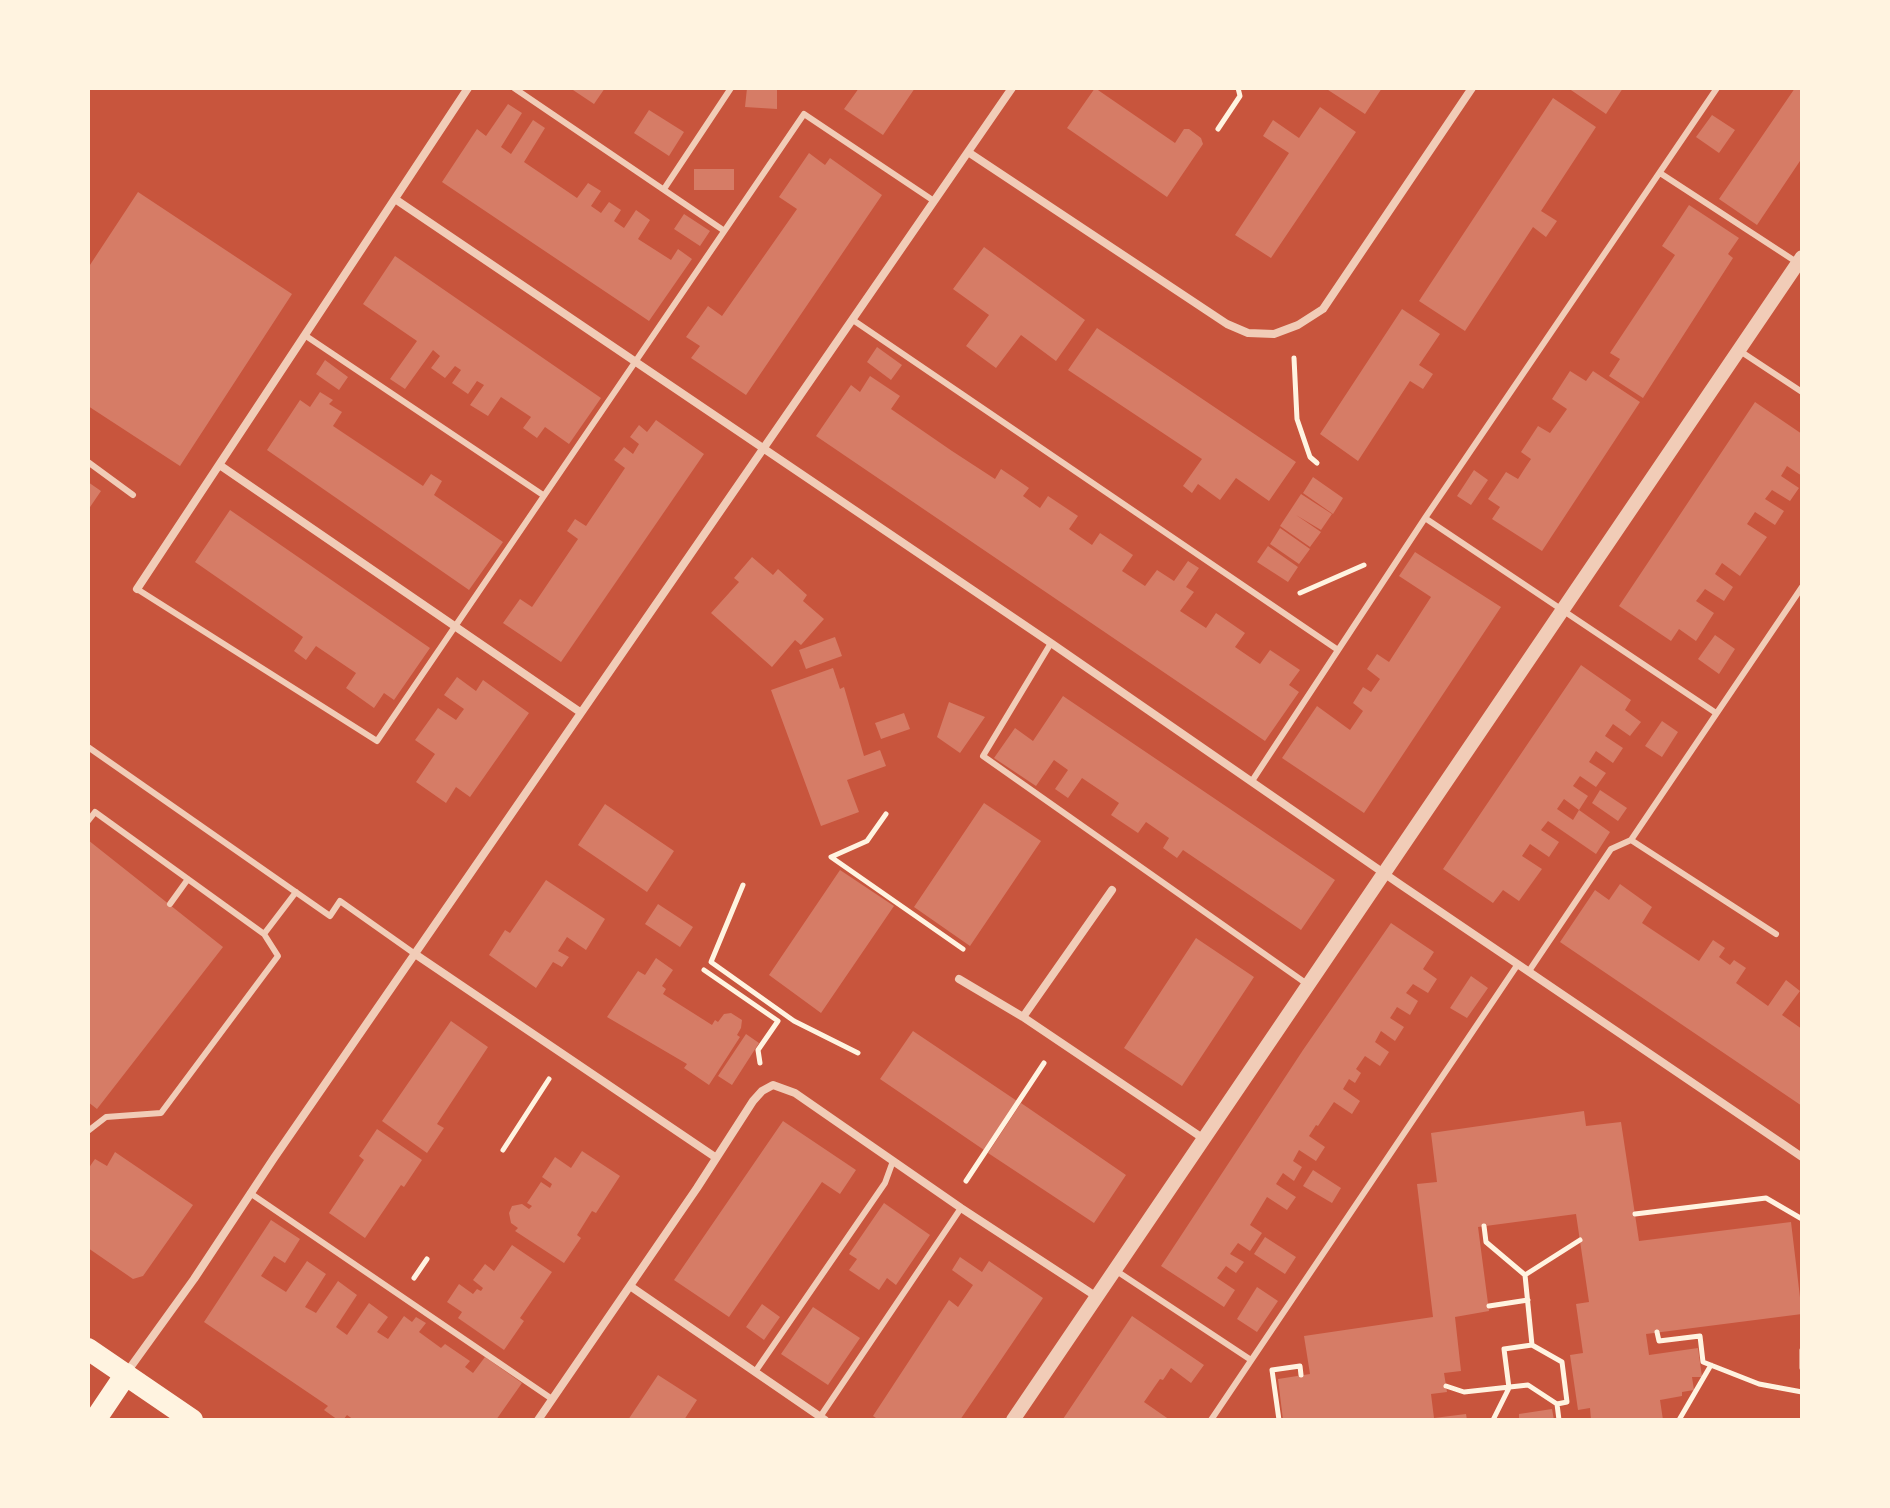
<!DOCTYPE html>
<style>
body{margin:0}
#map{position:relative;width:1890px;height:1508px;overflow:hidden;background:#c8553d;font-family:Montserrat,sans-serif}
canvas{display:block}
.frame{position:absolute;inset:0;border:90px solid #fff3e0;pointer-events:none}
</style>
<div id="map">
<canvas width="1890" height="1508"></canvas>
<div class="frame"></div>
</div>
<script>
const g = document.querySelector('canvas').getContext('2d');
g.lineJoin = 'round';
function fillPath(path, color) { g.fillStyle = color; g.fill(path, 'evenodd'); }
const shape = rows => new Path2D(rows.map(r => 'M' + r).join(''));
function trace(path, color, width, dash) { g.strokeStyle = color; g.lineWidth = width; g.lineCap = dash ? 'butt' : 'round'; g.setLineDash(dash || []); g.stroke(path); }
const building = shape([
 [570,88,605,88,594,104],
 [747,88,777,90,777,109,745,107],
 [859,88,915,88,883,135,844,109],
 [1095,88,1175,143,1184,129,1189,129,1201,138,1203,144,1167,197,1067,128],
 [1325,88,1382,88,1365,114],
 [1568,88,1623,88,1606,114],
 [1795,88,1802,88,1802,158,1757,225,1719,199],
 [1553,98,1596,127,1541,211,1557,221,1546,237,1533,227,1465,331,1419,301],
 [508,104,522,113,501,147,511,154,533,120,545,128,524,162,577,198,588,183,601,191,591,206,601,213,609,202,621,210,614,221,624,228,636,210,650,220,638,239,671,260,678,249,692,259,649,321,442,182,477,129,486,136],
 [1320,107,1356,132,1271,258,1235,235,1289,153,1263,136,1273,120,1299,138],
 [649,110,684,132,669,156,634,133],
 [1712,115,1735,130,1719,153,1696,137],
 [809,153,825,165,830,158,882,195,746,395,691,358,700,346,686,337,708,306,722,316,797,209,779,197],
 [694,169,734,169,734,190,694,190],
 [138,192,292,294,180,466,88,406,88,268],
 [1689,205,1739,238,1728,254,1733,258,1643,398,1609,376,1620,359,1610,353,1675,255,1662,246],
 [684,214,710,231,700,246,674,229],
 [984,247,1085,320,1056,361,1021,335,996,368,966,346,989,315,953,289],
 [395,256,601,398,569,444,545,427,537,438,523,428,531,417,501,397,488,416,470,405,484,385,477,381,468,394,452,383,461,370,455,366,445,378,431,368,440,356,433,350,405,389,390,379,417,341,363,304],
 [1402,309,1440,334,1419,365,1433,374,1423,389,1410,381,1358,461,1320,434],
 [1097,328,1296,462,1269,501,1236,478,1220,500,1198,484,1192,493,1183,486,1202,459,1068,370],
 [877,347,902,365,891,380,867,362],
 [325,360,348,377,339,390,316,374],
 [1570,371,1586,381,1593,371,1640,402,1542,551,1492,519,1500,507,1488,499,1506,472,1518,479,1525,468,1531,459,1521,452,1538,426,1550,433,1567,409,1552,399],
 [870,376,900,396,891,409,952,451,995,479,1001,469,1016,479,1029,488,1023,496,1040,508,1048,496,1078,516,1069,529,1092,545,1100,533,1133,555,1122,571,1145,586,1157,570,1174,581,1188,561,1199,568,1186,587,1194,592,1180,611,1206,628,1216,613,1245,633,1235,647,1260,664,1270,650,1300,670,1289,685,1299,692,1265,741,816,436,851,385,860,392],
 [320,392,333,400,329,404,342,412,333,426,423,486,431,474,442,481,434,495,503,542,469,590,267,450,300,400,310,407],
 [1755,402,1802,434,1802,476,1787,466,1781,476,1799,488,1790,501,1772,490,1765,499,1784,511,1775,525,1755,512,1747,524,1767,537,1740,576,1722,563,1715,574,1733,587,1724,601,1705,589,1696,601,1714,613,1696,641,1679,629,1671,641,1619,606],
 [656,420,704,454,561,662,503,623,520,599,532,607,578,539,567,531,575,519,586,526,625,468,614,460,624,447,633,454,639,444,630,437,639,425,647,432],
 [1474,470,1488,480,1471,505,1457,496],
 [1313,477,1343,498,1333,514,1303,493],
 [88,482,101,491,88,510],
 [1301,494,1332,514,1321,530,1296,515,1321,532,1310,547,1280,526],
 [230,510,430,648,394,700,384,693,374,708,346,688,356,673,316,646,306,660,294,651,303,637,195,562],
 [1280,528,1310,549,1299,564,1270,544],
 [1268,546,1298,567,1288,582,1257,562],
 [1415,552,1501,607,1364,813,1282,758,1317,706,1350,730,1363,711,1353,703,1363,687,1371,692,1380,679,1367,669,1377,654,1389,662,1431,597,1399,576],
 [752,557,773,575,778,569,807,595,803,601,824,619,801,645,795,640,772,667,711,613,739,582,734,578],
 [1715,635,1735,649,1719,674,1698,659],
 [835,637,842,656,806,669,799,650],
 [1581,665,1631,700,1625,710,1641,722,1630,736,1613,724,1605,736,1623,748,1613,763,1596,751,1589,762,1606,773,1596,787,1580,776,1573,786,1588,796,1579,810,1564,799,1557,809,1573,820,1579,810,1610,832,1596,854,1548,821,1541,830,1559,842,1549,857,1530,844,1522,856,1542,869,1519,901,1503,890,1493,903,1443,869],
 [833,668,840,689,844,687,864,756,880,750,886,766,847,780,859,812,821,826,771,690],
 [457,677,476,691,483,680,529,713,470,797,456,787,446,803,416,782,435,754,415,740,438,708,456,720,464,709,444,695],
 [1063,696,1335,880,1301,930,1183,850,1177,858,1163,848,1169,838,1146,822,1138,833,1111,815,1119,803,1082,778,1068,798,1055,789,1068,770,1054,760,1036,786,994,758,1015,728,1033,741],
 [949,702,985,717,960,753,937,737],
 [904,713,910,729,881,739,875,723],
 [1662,721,1678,732,1662,757,1645,746],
 [1600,790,1627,808,1618,821,1592,803],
 [984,803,1041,841,970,946,914,907],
 [605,804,674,851,647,892,578,845],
 [88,840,223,947,97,1109,88,1102],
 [840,870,894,906,821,1013,769,975],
 [546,880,605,919,586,950,567,937,558,951,569,957,562,967,553,962,536,988,489,955,505,930,510,933],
 [1620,884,1652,907,1642,923,1699,961,1713,940,1725,948,1719,957,1730,965,1734,960,1746,968,1736,983,1768,1006,1786,980,1800,991,1782,1015,1802,1029,1802,1106,1560,942,1595,890,1609,900],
 [658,904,693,927,680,947,645,924],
 [1391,923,1434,952,1423,969,1437,979,1428,993,1413,984,1406,993,1418,1001,1410,1015,1397,1007,1390,1018,1404,1027,1395,1041,1381,1031,1375,1042,1389,1052,1380,1066,1365,1056,1356,1069,1361,1073,1355,1083,1349,1079,1343,1089,1360,1101,1352,1114,1334,1102,1318,1126,1316,1125,1309,1136,1325,1147,1316,1161,1299,1150,1293,1161,1302,1167,1294,1181,1283,1173,1276,1184,1296,1197,1287,1210,1267,1197,1250,1225,1262,1233,1250,1251,1238,1243,1230,1254,1244,1262,1236,1273,1226,1266,1217,1278,1235,1290,1224,1307,1161,1266,1303,1050],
 [1196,938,1254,977,1182,1086,1124,1048],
 [656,958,673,970,662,986,666,989,663,994,712,1025,715,1020,718,1022,724,1014,731,1013,742,1020,741,1028,737,1035,740,1037,709,1085,684,1068,687,1064,607,1017,638,971,645,975],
 [1471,976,1488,988,1467,1018,1450,1008],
 [451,1021,488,1047,437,1124,444,1128,427,1153,382,1121],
 [913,1031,1017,1101,984,1150,880,1079],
 [746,1034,759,1043,732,1085,718,1076],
 [1021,1103,1126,1175,1094,1223,988,1153],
 [1584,1111,1586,1126,1621,1122,1639,1241,1791,1222,1802,1314,1646,1334,1649,1355,1698,1348,1702,1377,1692,1377,1694,1390,1682,1392,1682,1396,1660,1400,1663,1420,1591,1420,1590,1408,1578,1410,1570,1355,1583,1353,1576,1304,1589,1302,1576,1214,1478,1227,1489,1311,1455,1317,1461,1371,1444,1373,1447,1392,1431,1394,1434,1418,1466,1414,1467,1420,1283,1420,1278,1379,1310,1374,1304,1336,1433,1317,1417,1184,1437,1182,1431,1133],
 [783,1121,856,1170,840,1194,822,1182,729,1317,674,1280],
 [377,1129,422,1160,404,1187,401,1185,365,1238,329,1213,364,1160,359,1156],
 [582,1151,620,1176,596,1213,592,1211,577,1235,581,1238,564,1263,515,1231,518,1228,511,1223,509,1213,512,1206,522,1204,529,1209,532,1206,527,1203,541,1182,550,1188,552,1184,542,1177,555,1157,571,1168],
 [115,1152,193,1205,143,1276,133,1279,88,1248,88,1169,95,1159,107,1166],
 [1313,1170,1341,1188,1332,1203,1303,1186],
 [884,1203,930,1235,896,1285,887,1278,879,1290,849,1270,857,1259,849,1254],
 [271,1220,300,1239,285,1263,274,1256,261,1276,286,1292,307,1261,326,1274,305,1307,316,1313,338,1281,357,1295,336,1327,347,1335,369,1303,388,1317,377,1332,388,1339,404,1316,412,1322,416,1317,426,1323,419,1332,441,1348,445,1344,470,1361,465,1367,473,1373,485,1357,522,1383,496,1420,354,1420,347,1415,343,1420,338,1420,324,1410,328,1406,204,1322],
 [1265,1237,1296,1257,1285,1274,1254,1254],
 [512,1245,552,1272,520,1318,524,1321,504,1350,458,1318,462,1312,447,1302,459,1284,473,1294,477,1289,481,1291,483,1288,473,1280,485,1264,494,1271],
 [960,1257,982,1272,989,1261,1043,1298,960,1420,879,1420,873,1416,949,1300,958,1307,973,1285,952,1270],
 [1257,1287,1278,1301,1257,1332,1237,1319],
 [762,1304,780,1317,764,1340,746,1327],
 [813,1307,860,1338,828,1385,781,1354],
 [1132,1316,1204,1365,1191,1383,1171,1368,1163,1380,1160,1379,1144,1402,1170,1420,1065,1420,1063,1419],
 [658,1375,697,1400,684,1420,628,1420],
 [1552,1409,1554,1420,1519,1420,1519,1414]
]);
const path = shape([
 [1218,129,1240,96,1238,88],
 [1294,358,1297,419,1310,457,1317,463],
 [1300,593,1364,565],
 [886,814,867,841,831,857,963,949],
 [743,885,711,962,794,1021,858,1053],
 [704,970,778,1021,758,1050,760,1063],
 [503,1150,549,1079],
 [966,1181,1044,1063],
 [1635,1214,1766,1198,1802,1219],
 [1484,1226,1486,1242,1525,1275],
 [414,1278,427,1259],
 [1489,1306,1528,1300],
 [1657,1332,1659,1341,1700,1336,1703,1362,1759,1384,1802,1392],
 [1532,1345,1562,1362,1567,1402,1557,1404],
 [1802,1350,1802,1368],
 [1446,1386,1464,1392,1528,1385,1557,1404,1559,1420],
 [1279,1420,1272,1370,1300,1366,1301,1375],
 [1493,1420,1509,1388,1504,1349,1532,1345,1525,1275,1580,1240],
 [1679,1420,1711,1365]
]);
const service = shape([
 [514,88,723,230],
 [1660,173,1798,263],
 [664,189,731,88],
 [853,320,1338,650],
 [306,336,543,495],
 [1740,351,1802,392],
 [88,462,133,495],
 [1425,518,1716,713],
 [137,589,377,741,804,114,934,201],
 [1051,643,983,756,1307,984],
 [88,747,330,916,340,901,415,954],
 [1252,781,1425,518,1717,88],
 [88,821,95,812,264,934,278,956,161,1113,106,1117,88,1131],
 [1631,840,1776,934],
 [170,904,188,879],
 [264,934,296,892],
 [1529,971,1611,849,1631,840,1802,587],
 [250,1193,552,1399],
 [1115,1270,1251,1360],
 [755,1372,885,1183,893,1161],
 [820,1417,961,1208],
 [1211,1420,1518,964]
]);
const minor = shape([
 [968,152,1227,324,1248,333,1274,334,1298,325,1323,309,1472,88],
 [395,199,1051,643,1401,885,1802,1157],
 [221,466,580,712],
 [137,589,468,88],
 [415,954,715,1157],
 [959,979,1023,1017,1204,1139],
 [1023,1017,1112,890],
 [630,1286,825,1420],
 [127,1372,194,1279,274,1158,1012,88],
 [538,1420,697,1188,753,1101,762,1091,773,1085,795,1093,961,1208,1097,1297]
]);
const tertiary = shape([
 [1013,1420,1802,257]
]);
const trunk = shape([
 [88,1349,192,1420],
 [95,1420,126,1374]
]);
fillPath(building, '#d67c66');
trace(path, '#fff3e0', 5);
trace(service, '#f1ccb7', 6);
trace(minor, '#f1ccb7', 8);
trace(tertiary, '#f1ccb7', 14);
trace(trunk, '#fff3e0', 22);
</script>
